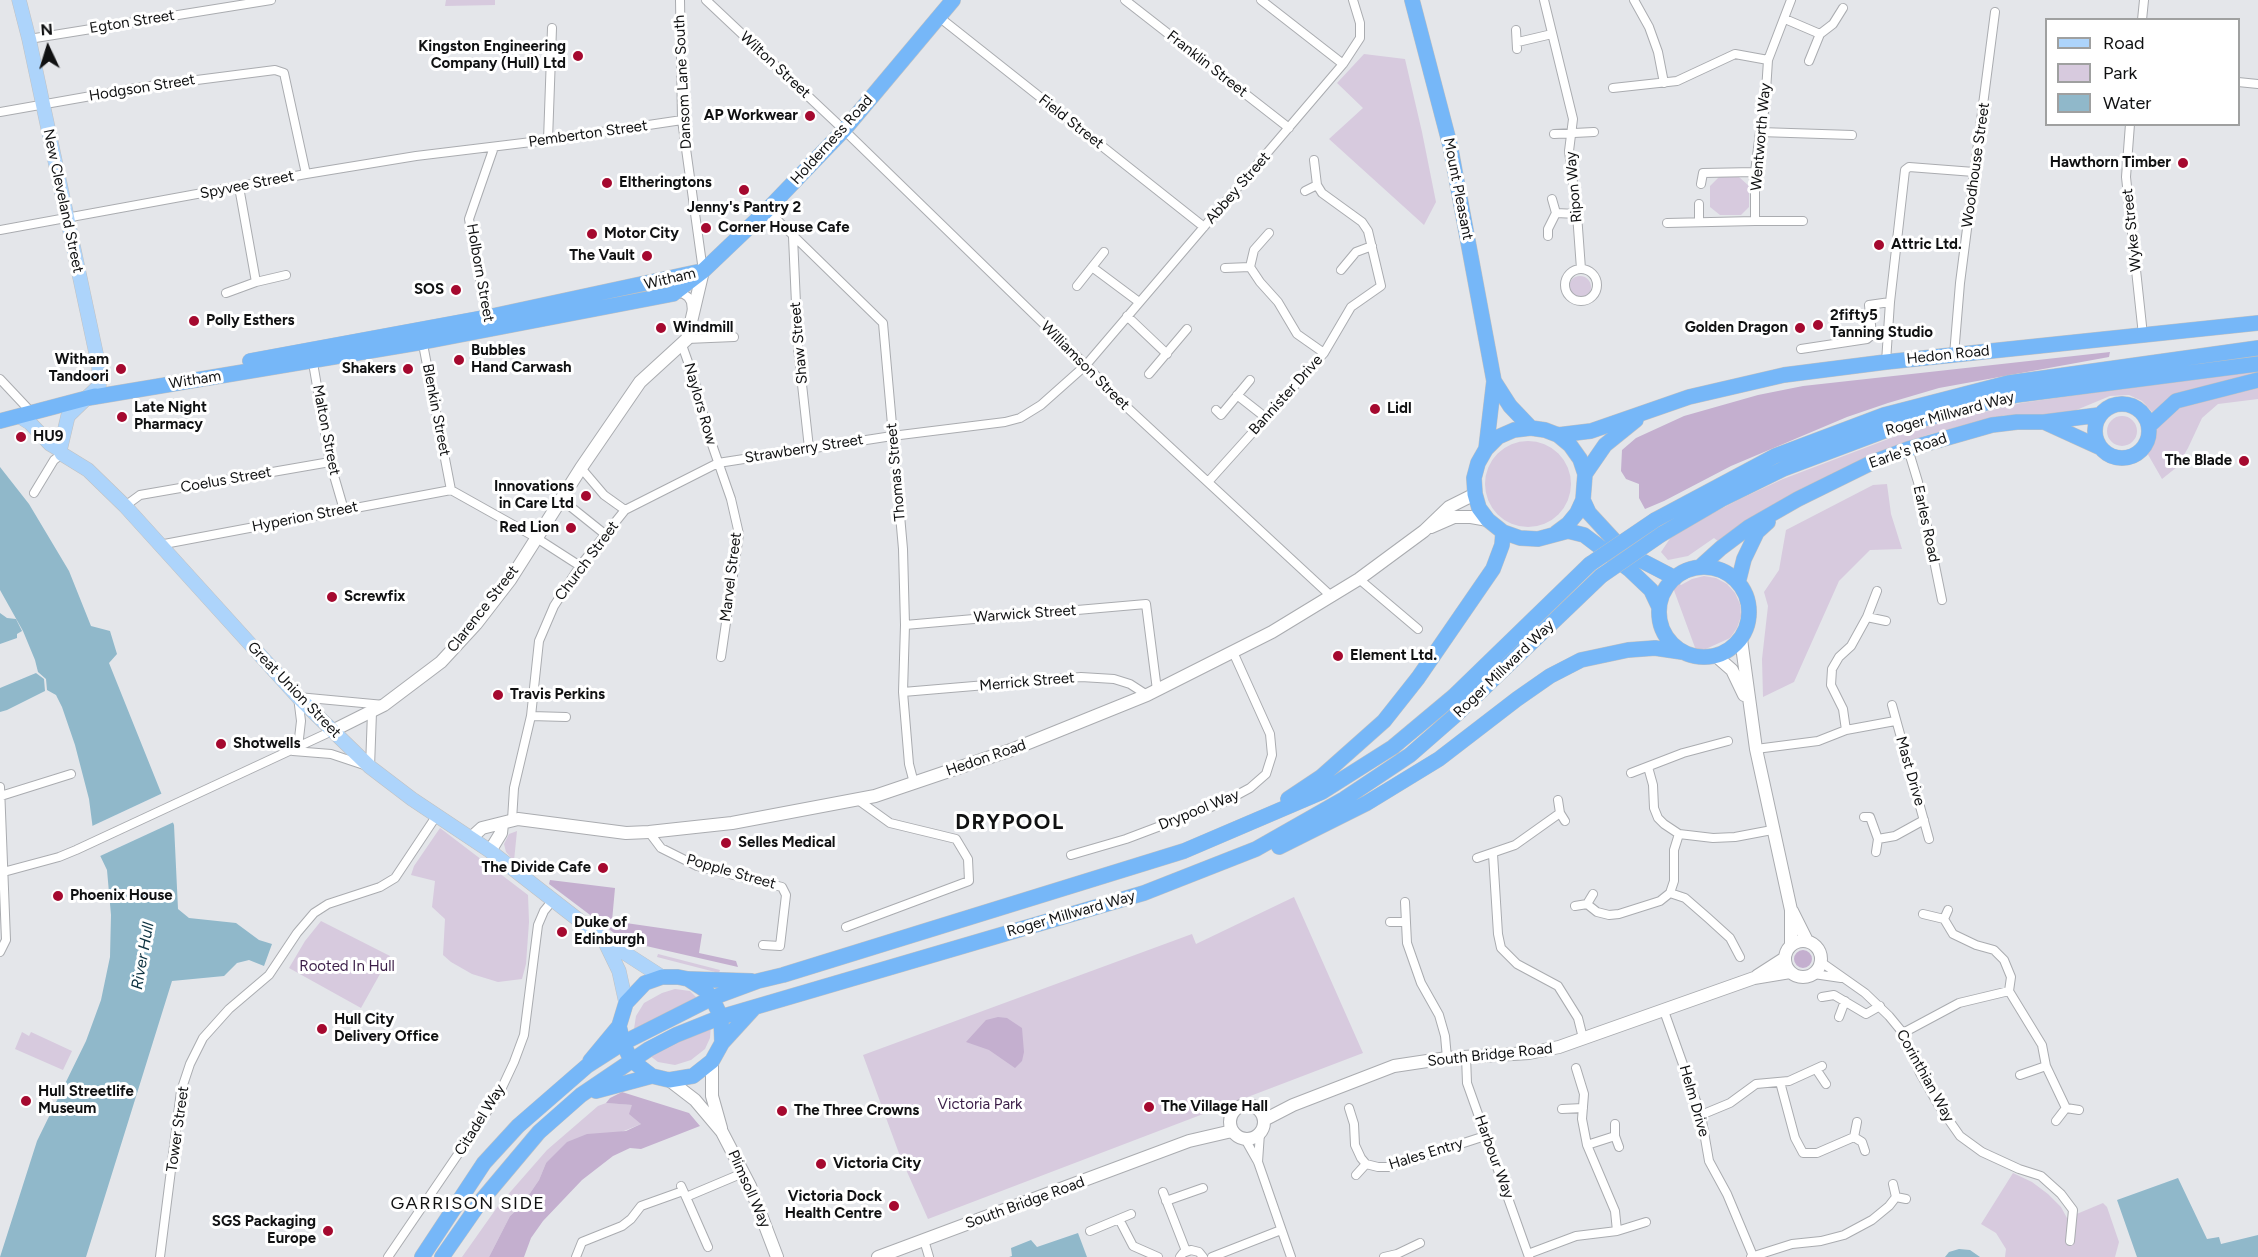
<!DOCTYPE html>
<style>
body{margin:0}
#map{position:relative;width:2258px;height:1257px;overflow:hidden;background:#e4e6ea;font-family:Figtree,sans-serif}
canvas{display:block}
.legend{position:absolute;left:2045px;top:18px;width:195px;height:108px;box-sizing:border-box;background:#fff;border:2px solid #9fa0a0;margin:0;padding:8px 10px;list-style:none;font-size:18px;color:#101112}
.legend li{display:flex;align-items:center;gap:12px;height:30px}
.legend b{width:30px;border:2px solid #9fa0a0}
.north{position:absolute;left:18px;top:18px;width:60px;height:60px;-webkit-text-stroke:4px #fff;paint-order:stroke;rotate:356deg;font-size:16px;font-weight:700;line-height:24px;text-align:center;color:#101112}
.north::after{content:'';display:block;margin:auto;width:21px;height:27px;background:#101112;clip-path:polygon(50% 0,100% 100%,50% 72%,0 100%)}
</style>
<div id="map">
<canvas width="2258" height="1257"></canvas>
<ul class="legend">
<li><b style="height:8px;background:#add4fb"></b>Road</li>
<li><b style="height:16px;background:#d7cade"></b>Park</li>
<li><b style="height:16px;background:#90b8ca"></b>Water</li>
</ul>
<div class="north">N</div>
</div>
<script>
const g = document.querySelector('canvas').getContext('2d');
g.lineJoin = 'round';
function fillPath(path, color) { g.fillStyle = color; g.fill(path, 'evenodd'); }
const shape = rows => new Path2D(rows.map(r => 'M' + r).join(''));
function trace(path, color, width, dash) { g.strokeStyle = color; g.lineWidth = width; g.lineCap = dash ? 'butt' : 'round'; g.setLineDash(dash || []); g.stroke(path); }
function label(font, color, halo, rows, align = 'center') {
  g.font = font + ' Figtree,sans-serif'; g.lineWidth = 6; g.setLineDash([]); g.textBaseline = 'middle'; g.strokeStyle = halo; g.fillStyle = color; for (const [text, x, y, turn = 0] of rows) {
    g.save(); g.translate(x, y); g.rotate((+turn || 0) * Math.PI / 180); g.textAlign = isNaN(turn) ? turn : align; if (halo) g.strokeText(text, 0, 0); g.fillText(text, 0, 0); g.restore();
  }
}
const green = shape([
 [446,0,495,0,495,5,445,6],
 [1364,54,1405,59,1422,132,1436,202,1424,225,1329,139,1363,108,1337,83],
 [1719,177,1739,177,1749,186,1749,207,1741,215,1720,215,1710,207,1710,186],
 '1569 287a11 11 0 1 1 22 0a11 11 0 1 1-22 0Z',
 [2258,369,2258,375,2155,415,2142,401,2129,395,2110,396,2074,411,2054,415,2006,415,1927,435,1867,458,1803,488,1719,542,1714,538,1688,556,1668,560,1661,552,1671,537,1709,515,1742,498,1783,479,1912,430,2021,403],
 [2258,383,2258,399,2218,404,2202,418,2188,448,2177,467,2162,479,2146,451,2157,426,2177,406],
 '2107 431a15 15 0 1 1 30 0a15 15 0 1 1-30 0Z',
 '1485 484a43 43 0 1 1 86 0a43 43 0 1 1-86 0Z',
 [1887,484,1891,514,1902,549,1870,550,1839,581,1794,682,1763,697,1762,659,1768,606,1764,592,1779,570,1786,530,1873,485],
 [1668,574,1681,585,1692,579,1704,576,1716,578,1727,584,1735,593,1740,604,1741,616,1737,628,1730,638,1697,653],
 [440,828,528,895,529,922,526,964,522,979,498,982,472,974,451,962,443,955,445,919,432,907,435,881,411,875,414,866],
 [517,831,514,861,506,852,504,844,509,834],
 [1294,897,1363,1053,928,1219,900,1156,863,1055,1192,934,1196,944],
 [321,921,390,956,361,1008,289,968,305,941],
 [658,954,720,970,719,973,657,957],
 [675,989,690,991,698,999,634,1029,636,1016,644,1003,662,993],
 [711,1025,710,1038,705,1049,691,1060,675,1065,658,1062,649,1055],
 [22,1032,29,1036,31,1032,72,1051,63,1070,15,1049],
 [606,1103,633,1105,641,1124,546,1163,539,1180,522,1205,510,1216,489,1257,462,1257,498,1206,547,1150,598,1106],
 [2013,1173,2032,1182,2048,1194,2061,1207,2067,1218,2103,1203,2107,1207,2119,1242,2115,1257,2005,1257,2006,1249,1996,1233,1981,1224]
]);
const forest = shape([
 [2110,352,2109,357,1939,388,1888,403,1847,417,1731,466,1664,501,1645,509,1639,498,1639,484,1626,479,1621,471,1622,450,1636,438,1684,416,1758,395,1803,386],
 [550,880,615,888,612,921,702,934,699,953,736,961,738,967,633,943,618,936,549,884],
 '1794 959a9 9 0 1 1 18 0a9 9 0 1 1-18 0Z',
 [998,1017,1007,1018,1022,1028,1024,1052,1022,1061,1015,1068,989,1050,966,1042,986,1020],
 [622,1092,689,1113,700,1126,641,1149,630,1148,613,1156,582,1180,543,1221,531,1238,524,1257,489,1257,510,1216,522,1205,539,1180,546,1163,567,1142,587,1134,626,1131,641,1124,629,1114,632,1105,606,1103,610,1098]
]);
const water = shape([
 [0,467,29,504,69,571,91,626,110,631,117,654,109,663,174,825,178,909,189,918,236,923,259,940,272,944,264,966,249,960,237,963,224,976,172,981,86,1257,0,1257,37,1141,86,1041,101,1000,110,957,111,915,107,870,95,845,89,799,75,745,62,707,56,695,47,690,46,679,38,672,35,660,23,631,0,590],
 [0,613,7,618,16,619,22,631,17,634,17,638,0,644],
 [36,673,44,679,45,691,7,710,0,712,0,688],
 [2178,1178,2207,1239,2219,1237,2221,1244,2258,1235,2258,1257,2137,1257,2117,1200],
 [1078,1233,1087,1257,1009,1257,1012,1256,1011,1248,1031,1240,1037,1247],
 [1959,1249,1970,1250,1980,1257,1945,1257,1949,1252]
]);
const pier = shape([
 [165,792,176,821,98,857,92,846,90,827]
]);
const street = shape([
 [680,0,682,120,703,271],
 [706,0,844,130,1086,365,1118,399,1332,597],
 [1125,0,1289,128],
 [1261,0,1343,64],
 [1544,0,1573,119,1569,151,1577,214,1581,269],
 [1634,0,1649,27,1658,52,1664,83],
 [939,17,1204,227],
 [1785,19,1820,34,1809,61],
 [2142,20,2144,0],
 [1516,30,1517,49],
 [1820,34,1833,24,1843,8],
 [29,39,271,0],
 [1518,42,1552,34],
 [2238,82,2258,84],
 [1613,88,1677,81,1735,54,1768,60],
 [0,112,142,87,275,70,284,73,306,174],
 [2130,124,2126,177,2143,335],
 [1760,132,1852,135],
 [1554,134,1594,132],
 [548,140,552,28],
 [1701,184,1703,173,1755,172],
 [239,187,256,282],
 [1305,191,1317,185],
 [767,210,883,323,903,549,905,625,903,692,909,764,914,783],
 [1556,213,1577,214],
 [1699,221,1699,204],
 [1755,221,1803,221],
 [1667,223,1755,221,1755,172,1760,132,1765,107,1768,60,1791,0],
 [0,230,306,174,416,156,548,140,682,120],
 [1269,233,1254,250,1250,267,1260,282,1278,302,1297,334,1324,353],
 [1548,236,1548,229,1556,213,1552,199],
 [793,237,798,348,809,448],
 [1092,267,1139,302],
 [1225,268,1250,267],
 '1565 285a16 16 0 1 1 32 0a16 16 0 1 1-32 0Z',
 [1341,270,1356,252,1372,246],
 [1077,286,1104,252],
 [226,293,256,282,286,275],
 [675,294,682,293,688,297,691,302,692,311],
 [1127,316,1167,354],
 [488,321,469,219,494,147],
 [422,339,451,490],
 [687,339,734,337],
 [682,345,694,379,708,433,731,499,739,534,721,657],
 [1801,349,1867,339,1872,335,1869,305,1890,302],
 [1954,355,1960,283,1995,12],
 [312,357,330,462,344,510],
 [1886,362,1890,302,1905,170,1909,167,1974,172],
 [1149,374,1187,329],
 [0,379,32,413],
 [1237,395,1265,417],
 [1216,410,1221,415,1250,380],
 [1908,449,1918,482,1942,600],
 [581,468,604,495,625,510],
 [1208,482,1324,353,1351,307,1381,286,1368,231,1362,222,1322,193,1317,185,1314,160],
 [451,490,535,537,580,566],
 [34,493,54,460,62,454],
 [561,499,606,535],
 [125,506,140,495,330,462],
 [159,545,451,490],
 [1359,579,1418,629],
 [1867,617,1886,621],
 [905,625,1146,604,1157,690],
 [903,692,1081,677,1114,679,1130,684,1147,695],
 [1892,705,1929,839],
 [531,716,566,717],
 [1846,730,1843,709,1831,685,1832,669,1839,657,1851,646,1867,617,1877,591],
 [298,747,301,721,298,697,384,705],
 [1756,749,1818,741,1846,730,1895,721],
 [293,751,331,754,370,767,372,712],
 [1648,767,1653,785,1654,808,1658,818,1664,824,1679,834,1674,850,1674,881,1670,893],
 [1631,773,1683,753,1728,741],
 [0,787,6,940,0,952],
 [1,796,71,774],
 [1558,800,1560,813,1565,821],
 [1864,817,1870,817,1878,839,1895,836,1924,820],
 [512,820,514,788,531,716,539,641,554,606,580,566,625,510,718,463,892,436,1005,422,1020,418,1041,405,1086,365,1343,64,1360,38,1360,23,1353,0],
 [649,832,661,848,697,866,782,887,786,895,780,946,763,945],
 [1679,834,1713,838,1735,837,1772,830],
 [1876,852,1878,839],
 [1493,854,1498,934,1501,948,1517,964,1558,986,1578,1018,1583,1038],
 [1071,855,1126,839,1224,802,1250,788,1266,774,1272,755,1270,734,1233,652],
 [1477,858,1515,845,1560,813],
 [0,873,59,857,76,850,332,731],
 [1405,902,1407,943,1421,983,1439,1015,1445,1036,1447,1058],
 [1587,904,1597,912,1609,915,1619,914,1660,901,1670,893,1685,898,1708,918,1730,938,1740,957],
 [1575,906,1587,904,1593,894],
 [1923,914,1944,919,1953,934,1976,945,1994,950,2004,960,2011,977,2009,991,2042,1045,2046,1066,2066,1108,2056,1121],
 [1944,919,1948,910],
 [1390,922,1406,922],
 [846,927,969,881,968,859,956,839,890,823,858,800],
 [1821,962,1865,993,1889,1016,1903,1033,1920,1073,1939,1106,1960,1136,1982,1152,2019,1169,2041,1176,2061,1194,2073,1210,2070,1241],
 [1814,974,1841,978],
 [1822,997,1834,995,1866,1014,1880,1006],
 [1664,1011,1701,1115,1709,1161,1727,1194,1753,1256],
 [1839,1017,1845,1001],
 [1903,1033,1959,1003,2009,991],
 [1466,1056,1467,1083,1529,1257],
 [1576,1068,1584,1094,1582,1119,1587,1145,1615,1211,1617,1231],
 [1816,1069,1826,1084],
 [2020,1075,2046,1066],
 [1780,1082,1795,1138,1803,1153,1817,1153,1854,1137],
 [1349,1108,1354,1124,1355,1145,1361,1158,1366,1164,1378,1167,1390,1167,1485,1136],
 [2066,1108,2079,1110],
 [1562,1109,1583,1108],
 [1701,1115,1730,1103,1756,1084,1789,1081,1822,1066],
 [1857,1122,1854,1137,1862,1142,1865,1151],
 [1615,1124,1615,1136,1619,1147],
 [1245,1139,1258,1162,1291,1257],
 [1587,1145,1615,1136],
 [1258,1162,1260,1133],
 [1356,1175,1366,1164],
 [1893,1184,1896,1197,1906,1199],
 [681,1186,686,1197,743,1173],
 [1163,1192,1186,1251],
 [686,1197,708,1247],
 [1166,1201,1203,1188],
 [1119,1219,1133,1246,1158,1257],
 [1090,1231,1131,1214],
 [924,1240,929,1257],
 [1528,1254,1576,1236,1617,1231,1646,1222],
 [160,1257,181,1091,190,1064,203,1038,229,1009,269,975,297,933,314,913,328,904,380,887,395,878,437,815],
 [388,1257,499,1094,514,1062,524,1035,538,925,544,911,553,900],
 [576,1257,582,1242,622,1226,631,1219,641,1206,683,1191],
 [1180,1257,1183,1253,1191,1250,1199,1252,1203,1257],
 [1212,1257,1281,1230],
 [1384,1257,1397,1254,1420,1243],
 [1751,1257,1792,1244,1821,1241,1844,1235,1872,1220,1889,1206,1896,1197]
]);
const secondary = shape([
 [1431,527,1454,517,1471,517,1488,520],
 [1741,639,1756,749,1791,910,1791,945],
 [1716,656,1732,670,1744,695],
 [332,731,384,705,441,662,476,624,510,580,581,468,640,382,687,339,703,271],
 [471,838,482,828,518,819,626,833,649,832,732,823,875,796,1011,750,1147,695,1272,632,1359,579,1424,531,1449,507,1475,494],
 [490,851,501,833,502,824],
 [1792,911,1807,941],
 '1785 959a18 18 0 1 1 36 0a18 18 0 1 1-36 0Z',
 [1757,976,1785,958],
 [712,1061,712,1096,721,1128],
 [669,1080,695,1100,722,1132,750,1186,777,1257],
 '1230 1122a17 17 0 1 1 34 0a17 17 0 1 1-34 0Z',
 [1264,1120,1293,1105,1394,1066,1447,1058,1529,1053,1559,1047,1754,978,1790,972],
 [878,1257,1189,1141,1232,1131]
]);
const primary = shape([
 [19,0,29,39,99,367,99,386,68,416,60,450,62,454,88,470,125,506,298,697,370,767,412,799,490,851,603,939,662,977],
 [19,416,30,423,50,444,60,450],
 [604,940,619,971,626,1003]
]);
const highway = shape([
 [1412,0,1450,145,1494,381,1486,449],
 [250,361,488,317,697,272],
 [1494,381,1510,406,1531,428],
 [88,398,423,342,673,294,703,271,767,210,844,130,953,0],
 '2095 431a27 27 0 1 1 54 0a27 27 0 1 1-54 0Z',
 [0,421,95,396],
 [2044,422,2101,448],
 [2149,426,2176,401,2258,380],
 [1558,435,1591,431,1689,397,1784,375,1886,362,2258,323],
 [1585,474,1605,445,1636,420],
 [1583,500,1589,513,1625,552,1675,578],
 [1655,520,1775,456,1884,415,2008,383,2258,348],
 [1556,533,1568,524,1577,513,1583,500,1585,474,1580,459,1570,445,1558,435,1545,430,1531,428,1514,430,1498,437,1486,449,1478,463,1474,478,1475,494,1479,508,1488,520,1503,532,1520,538,1538,539,1568,531,1584,535,1630,570,1651,590,1659,607],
 [1662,534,1722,499,1783,469,1900,425,2017,395,2258,364],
 [1700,567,1721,548,1749,527,1798,499,1873,462,1908,449,1992,425,2017,422,2044,422,2099,415],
 '1659 612a45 45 0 1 1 90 0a45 45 0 1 1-90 0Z',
 [1738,583,1744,559,1757,532,1768,522],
 [1288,799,1321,777,1384,721,1418,678,1493,569,1502,545,1503,532],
 [1279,847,1367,803,1439,759,1517,699,1550,676,1581,660,1628,650,1655,648,1682,652],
 [689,979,752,981],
 [722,1043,721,1017,712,998,705,990,688,979,678,977,662,977,645,983,626,1003,619,1026,623,1043,631,1060,652,1076,669,1080,693,1076,712,1061,722,1043,754,1008],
 [590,1061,619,1026],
 [596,1091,652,1076],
 [422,1257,484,1163,518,1126,587,1066,623,1043,712,998,758,981,783,975,1184,851,1322,792,1393,747,1454,696,1590,564],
 [442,1257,481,1201,539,1132,581,1095,649,1049,676,1035,721,1017,1144,893,1256,849,1344,799,1410,755,1458,713,1601,576]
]);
const highwayBridge = shape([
 [1590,564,1655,520],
 [1601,576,1662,534]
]);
const markers = [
 [578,56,6,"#a5092f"],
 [810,116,6,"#a5092f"],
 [2183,163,6,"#a5092f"],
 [607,183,6,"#a5092f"],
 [744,190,6,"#a5092f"],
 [706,228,6,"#a5092f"],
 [592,234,6,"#a5092f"],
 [1879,245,6,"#a5092f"],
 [647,256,6,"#a5092f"],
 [456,290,6,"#a5092f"],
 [194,321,6,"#a5092f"],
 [1818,325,6,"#a5092f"],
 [661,328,6,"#a5092f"],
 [1800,328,6,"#a5092f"],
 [459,360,6,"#a5092f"],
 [121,369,6,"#a5092f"],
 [408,369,6,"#a5092f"],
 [1375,409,6,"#a5092f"],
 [122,417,6,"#a5092f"],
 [21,437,6,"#a5092f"],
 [2244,461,6,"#a5092f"],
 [586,496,6,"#a5092f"],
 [571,528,6,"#a5092f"],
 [332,597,6,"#a5092f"],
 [1338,656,6,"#a5092f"],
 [498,695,6,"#a5092f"],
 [221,744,6,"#a5092f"],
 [726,843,6,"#a5092f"],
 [603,868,6,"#a5092f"],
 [58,896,6,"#a5092f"],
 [562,932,6,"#a5092f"],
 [322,1029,6,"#a5092f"],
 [26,1101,6,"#a5092f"],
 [1149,1107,6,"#a5092f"],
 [782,1111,6,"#a5092f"],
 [821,1164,6,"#a5092f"],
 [894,1206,6,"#a5092f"],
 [328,1231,6,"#a5092f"]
];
const streetNames = [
 ["Egton Street",132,22,-9],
 ["Franklin Street",1207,64,38],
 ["Wilton Street",775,65,43],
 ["Dansom Lane South",683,82,-93],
 ["Hodgson Street",142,88,-9],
 ["Field Street",1071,122,38],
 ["Pemberton Street",588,134,-8],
 ["Wentworth Way",1761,137,-85],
 ["Holderness Road",832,140,-48],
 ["Woodhouse Street",1976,165,-82],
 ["Spyvee Street",247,185,-11],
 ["Ripon Way",1574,187,-95],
 ["Abbey Street",1238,188,-49],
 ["Mount Pleasant",1458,189,79],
 ["New Cleveland Street",63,201,78],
 ["Wyke Street",2132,230,-96],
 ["Holborn Street",480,273,80],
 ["Witham",670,279,-13],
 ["Shaw Street",799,343,-95],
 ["Hedon Road",1948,355,-6],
 ["Williamson Street",1085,366,45],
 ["Witham",195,380,-9],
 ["Bannister Drive",1286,395,-48],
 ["Naylors Row",700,404,74],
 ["Blenkin Street",436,410,79],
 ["Roger Millward Way",1950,414,-15],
 ["Malton Street",326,430,79],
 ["Strawberry Street",804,449,-9],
 ["Earle's Road",1908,451,-19],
 ["Thomas Street",896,472,-95],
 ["Coelus Street",226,480,-10],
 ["Hyperion Street",305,517,-11],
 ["Earles Road",1926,524,78],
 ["Church Street",587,561,-53],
 ["Marvel Street",731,577,-83],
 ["Clarence Street",483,609,-52],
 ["Warwick Street",1025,614,-4],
 ["Roger Millward Way",1504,669,-44],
 ["Merrick Street",1027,682,-5],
 ["Great Union Street",294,690,46],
 ["Hedon Road",986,758,-19],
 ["Mast Drive",1910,771,74],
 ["Drypool Way",1199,810,-22],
 ["Popple Street",731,872,16],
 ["Roger Millward Way",1071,914,-16],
 ["South Bridge Road",1490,1055,-6],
 ["Corinthian Way",1925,1076,61],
 ["Helm Drive",1694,1101,74],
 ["Citadel Way",480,1120,-58],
 ["Tower Street",178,1129,-82],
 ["Hales Entry",1426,1154,-17],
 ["Harbour Way",1494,1157,70],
 ["Plimsoll Way",749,1189,66],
 ["South Bridge Road",1025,1203,-20]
];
const poiNames = [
 ["Kingston Engineering",566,47,"right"],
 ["Company (Hull) Ltd",566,64,"right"],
 ["AP Workwear",798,116,"right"],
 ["Hawthorn Timber",2171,163,"right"],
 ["Eltheringtons",619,183],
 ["Jenny's Pantry 2",744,208,"center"],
 ["Corner House Cafe",718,228],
 ["Motor City",604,234],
 ["Attric Ltd.",1891,245],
 ["The Vault",635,256,"right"],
 ["SOS",444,290,"right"],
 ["2fifty5",1830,316],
 ["Tanning Studio",1830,333],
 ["Polly Esthers",206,321],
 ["Windmill",673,328],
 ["Golden Dragon",1788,328,"right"],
 ["Bubbles",471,351],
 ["Hand Carwash",471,368],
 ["Witham",109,360,"right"],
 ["Tandoori",109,377,"right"],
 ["Shakers",396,369,"right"],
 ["Late Night",134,408],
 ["Pharmacy",134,425],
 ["Lidl",1387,409],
 ["HU9",33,437],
 ["The Blade",2232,461,"right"],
 ["Innovations",574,487,"right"],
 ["in Care Ltd",574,504,"right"],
 ["Red Lion",559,528,"right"],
 ["Screwfix",344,597],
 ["Element Ltd.",1350,656],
 ["Travis Perkins",510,695],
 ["Shotwells",233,744],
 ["Selles Medical",738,843],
 ["The Divide Cafe",591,868,"right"],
 ["Phoenix House",70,896],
 ["Duke of",574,923],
 ["Edinburgh",574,940],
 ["Hull City",334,1020],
 ["Delivery Office",334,1037],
 ["Hull Streetlife",38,1092],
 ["Museum",38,1109],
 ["The Village Hall",1161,1107],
 ["The Three Crowns",794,1111],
 ["Victoria City",833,1164],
 ["Victoria Dock",882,1197,"right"],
 ["Health Centre",882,1214,"right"],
 ["SGS Packaging",316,1222,"right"],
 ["Europe",316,1239,"right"]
];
const parkNames = [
 ["Rooted In Hull",347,967],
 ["Victoria Park",980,1105]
];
const waterNames = [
 ["River Hull",143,956,-80]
];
const quarterNames = [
 ["GARRISON SIDE",468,1204]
];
const districtNames = [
 ["DRYPOOL",1010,823]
];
fillPath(green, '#d7cade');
fillPath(forest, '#c4afcf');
fillPath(water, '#90b8ca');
fillPath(pier, '#e4e6ea');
trace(street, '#aaacb0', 10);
trace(secondary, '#aaacb0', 14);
trace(primary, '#c1c1c1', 15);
trace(highway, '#c1c1c1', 16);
trace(street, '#fff', 8);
trace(secondary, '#fff', 12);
trace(primary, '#add4fb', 14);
trace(highway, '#76b7f8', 15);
trace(highwayBridge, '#c1c1c1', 16, []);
trace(highwayBridge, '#76b7f8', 15);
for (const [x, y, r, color] of markers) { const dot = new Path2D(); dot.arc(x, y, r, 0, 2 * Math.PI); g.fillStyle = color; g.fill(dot); trace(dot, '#fff', 2); }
label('15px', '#101112', '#fff', streetNames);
label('bold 15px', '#101112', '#fff', poiNames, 'left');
label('15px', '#3a1d47', '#fff', parkNames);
label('italic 16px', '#0d3240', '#fff', waterNames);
g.letterSpacing = '1.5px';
label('18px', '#101112', '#fff', quarterNames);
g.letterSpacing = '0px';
g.letterSpacing = '1.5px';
label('bold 21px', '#101112', '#fff', districtNames);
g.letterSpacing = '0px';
</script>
